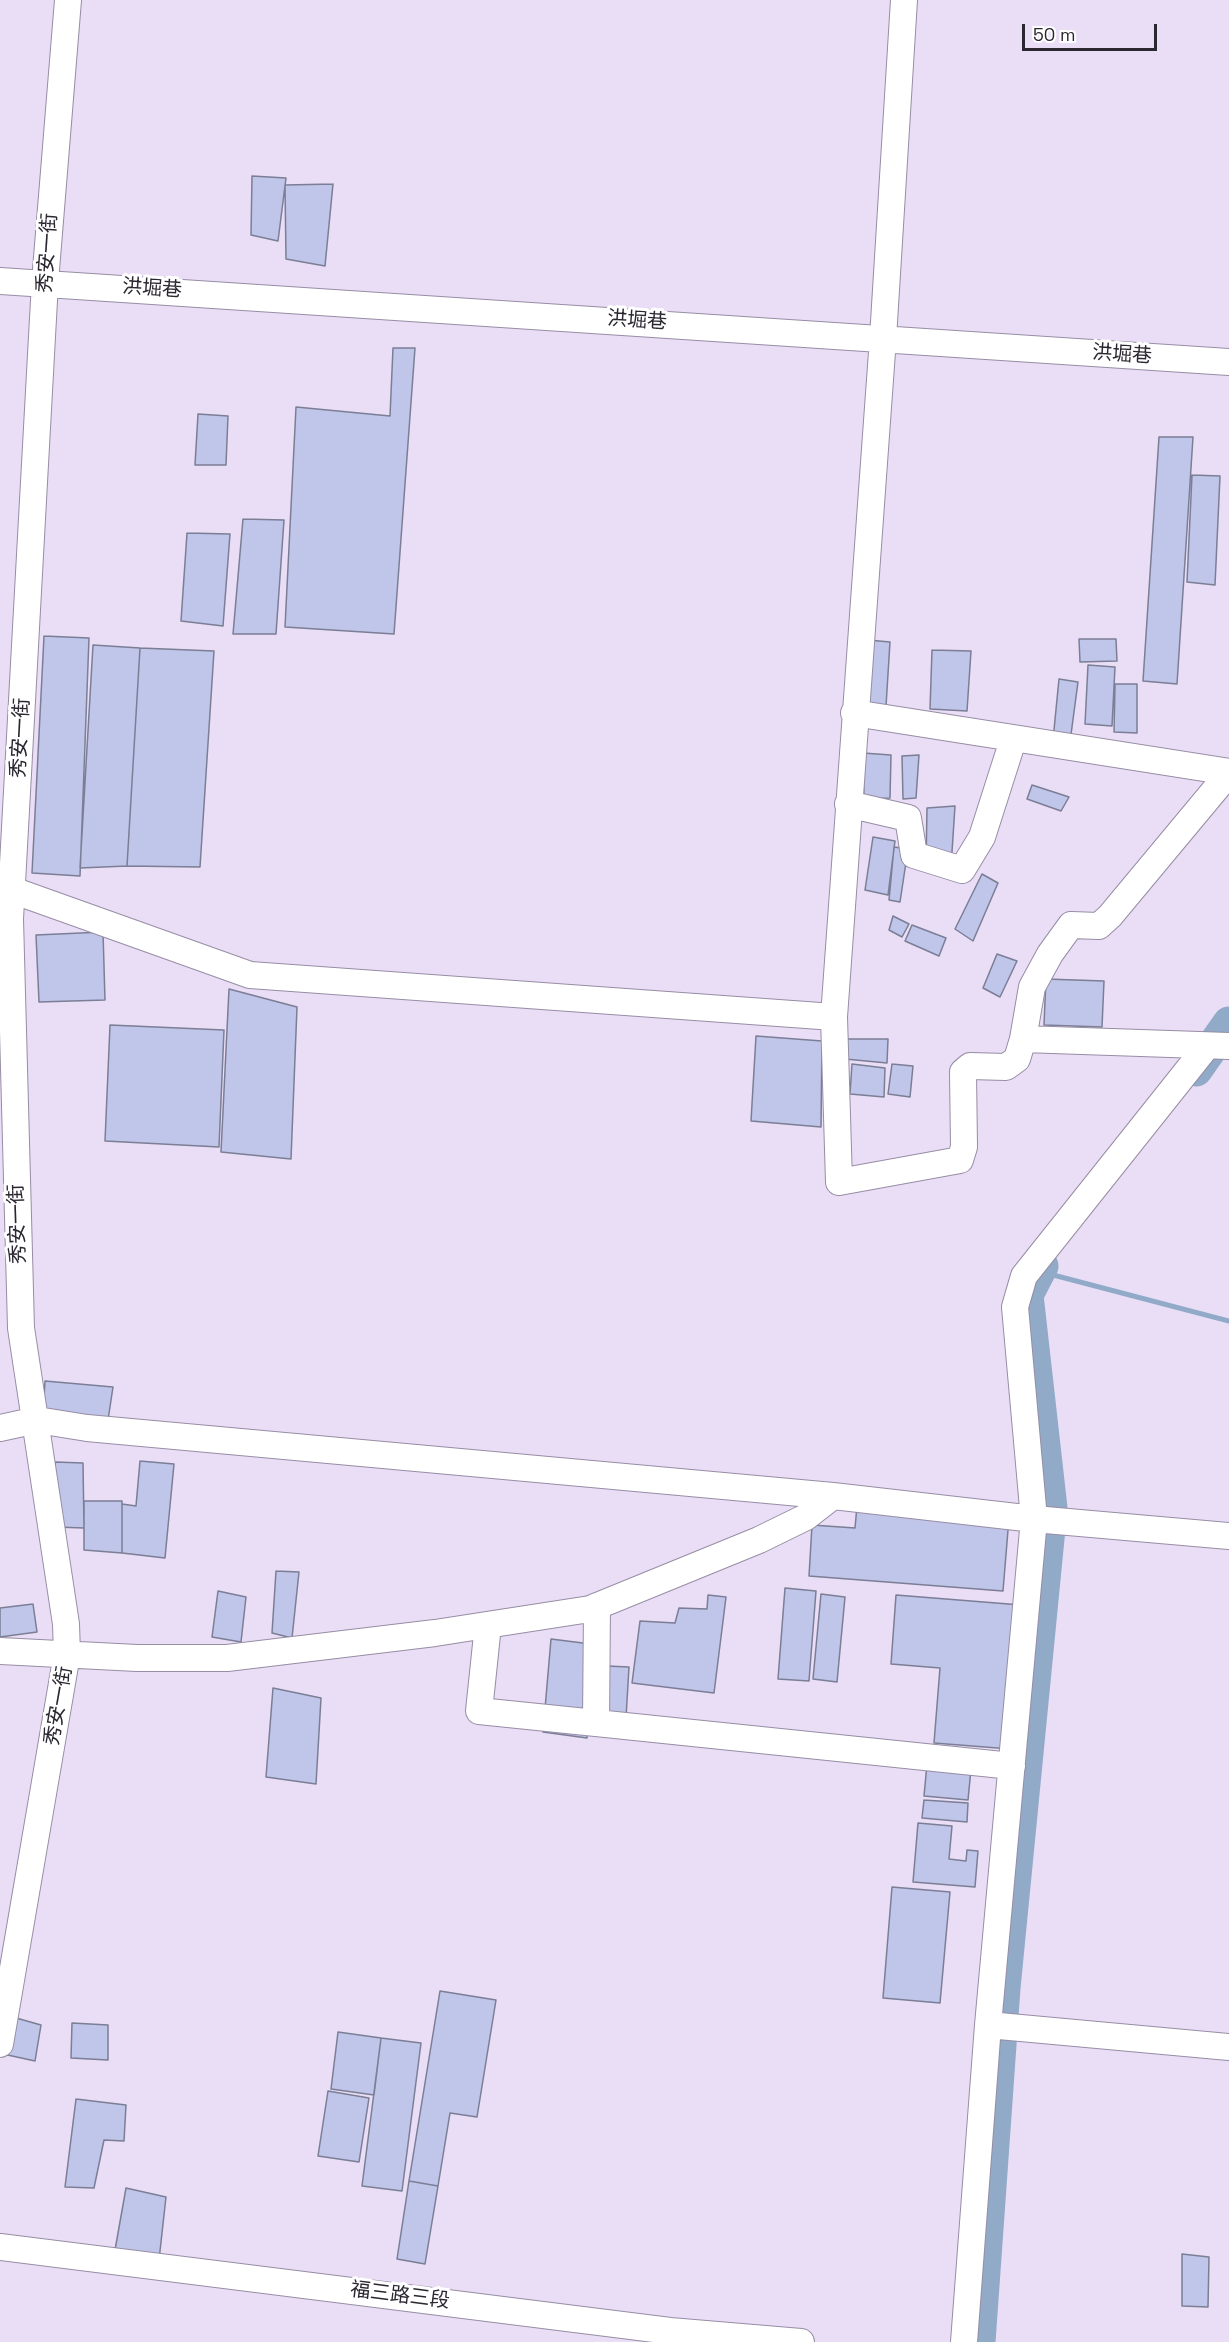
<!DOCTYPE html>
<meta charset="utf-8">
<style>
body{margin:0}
#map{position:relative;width:1229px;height:2342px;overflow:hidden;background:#e9def6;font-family:"Space Grotesk",sans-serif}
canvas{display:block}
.scale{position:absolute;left:1022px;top:24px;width:135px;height:27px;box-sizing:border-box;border:3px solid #2b2730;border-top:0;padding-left:8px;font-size:18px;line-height:21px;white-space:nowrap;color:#2b2730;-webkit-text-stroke:4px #fff;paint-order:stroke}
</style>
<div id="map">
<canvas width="1229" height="2342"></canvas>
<div class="scale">50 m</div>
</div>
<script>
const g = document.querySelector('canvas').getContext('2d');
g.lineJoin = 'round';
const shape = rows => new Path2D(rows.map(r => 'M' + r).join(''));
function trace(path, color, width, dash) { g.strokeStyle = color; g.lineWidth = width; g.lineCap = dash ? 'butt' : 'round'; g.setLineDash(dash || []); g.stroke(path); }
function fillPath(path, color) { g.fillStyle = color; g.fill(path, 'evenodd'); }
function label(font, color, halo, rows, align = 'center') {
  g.font = font + ' "Space Grotesk","Noto Sans TC",sans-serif'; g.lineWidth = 6; g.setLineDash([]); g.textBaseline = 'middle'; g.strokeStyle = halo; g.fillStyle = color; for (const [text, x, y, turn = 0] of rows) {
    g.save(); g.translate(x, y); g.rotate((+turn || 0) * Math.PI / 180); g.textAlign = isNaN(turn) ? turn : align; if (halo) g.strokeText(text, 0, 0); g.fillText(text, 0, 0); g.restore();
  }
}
const stream = shape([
 [1038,1271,1229,1321]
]);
const river = shape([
 [1196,1070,1229,1023],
 [979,2342,1004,1988,1051,1508,1027,1295,1042,1266]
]);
const building = shape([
 [252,176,286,178,278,241,251,235,252,176],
 [333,184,325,266,286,259,285,185,333,184],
 [393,348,415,348,394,634,285,627,296,407,390,416,393,348],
 [198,414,228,416,226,465,195,465,198,414],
 [1159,437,1193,437,1177,684,1143,681,1159,437],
 [1192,475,1220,476,1215,585,1187,582,1192,475],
 [243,519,284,520,276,634,233,634,243,519],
 [187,533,230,534,223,626,181,621,187,533],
 [44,636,89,638,80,876,32,873,44,636],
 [1079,639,1116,639,1117,661,1080,662,1079,639],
 [868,640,890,642,886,706,863,704,868,640],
 [93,645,140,648,127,866,80,868,93,645],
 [140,648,214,651,200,867,127,866,140,648],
 [932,650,971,651,967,711,930,709,932,650],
 [1088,665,1115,667,1112,726,1085,724,1088,665],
 [1059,679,1078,682,1070,742,1053,740,1059,679],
 [1115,684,1137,684,1137,733,1114,732,1115,684],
 [863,753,891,755,890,798,864,799,863,753],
 [919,755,916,798,903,799,902,756,919,755],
 [1032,785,1069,797,1061,811,1027,799,1032,785],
 [955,806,951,867,926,864,927,808,955,806],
 [873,837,895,841,888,895,865,890,873,837],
 [894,847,908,849,900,902,889,900,894,847],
 [982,874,998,883,973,941,955,929,982,874],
 [893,916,909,924,902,937,889,930,893,916],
 [912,925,946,938,939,956,905,941,912,925],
 [103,932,105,1000,39,1002,36,935,103,932],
 [997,954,1017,961,1000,997,983,988,997,954],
 [1046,979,1104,981,1102,1027,1044,1025,1046,979],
 [229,989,297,1007,291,1159,221,1152,229,989],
 [110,1025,224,1030,219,1147,105,1141,110,1025],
 [756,1036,822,1041,821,1127,751,1121,756,1036],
 [845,1039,888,1039,887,1063,845,1059,845,1039],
 [852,1064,885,1068,884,1097,850,1094,852,1064],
 [892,1064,913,1066,910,1097,888,1094,892,1064],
 [45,1381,113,1387,108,1420,43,1414,45,1381],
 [140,1461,174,1464,165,1558,122,1553,122,1504,136,1506,140,1461],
 [55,1462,83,1463,84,1528,56,1527,55,1462],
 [84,1501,122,1501,122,1553,84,1550,84,1501],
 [857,1506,1009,1518,1003,1591,809,1576,812,1525,855,1528,857,1506],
 [276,1571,299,1572,292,1638,272,1633,276,1571],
 [785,1588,816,1591,809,1681,778,1679,785,1588],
 [218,1591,246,1597,241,1642,212,1637,218,1591],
 [821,1594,845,1597,837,1682,813,1679,821,1594],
 [708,1595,726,1597,714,1693,632,1683,640,1621,675,1623,679,1608,707,1609,708,1595],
 [896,1595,1021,1605,1010,1749,934,1743,940,1668,891,1664,896,1595],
 [33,1604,37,1632,0,1637,0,1608,33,1604],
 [551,1639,591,1644,587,1738,543,1732,551,1639],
 [607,1666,629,1667,625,1735,604,1733,607,1666],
 [273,1688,321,1698,316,1784,266,1777,273,1688],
 [927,1764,971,1769,968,1800,924,1796,927,1764],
 [924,1800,968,1803,967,1822,922,1818,924,1800],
 [918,1823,952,1826,949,1859,966,1861,967,1850,978,1851,975,1887,913,1882,918,1823],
 [892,1887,950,1892,940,2003,883,1998,892,1887],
 [440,1991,496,2000,477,2117,450,2113,438,2186,409,2181,440,1991],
 [9,2016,41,2025,35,2061,3,2054,9,2016],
 [72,2023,108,2025,108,2060,71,2058,72,2023],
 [338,2032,381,2038,374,2095,331,2089,338,2032],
 [381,2038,421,2043,402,2191,362,2186,381,2038],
 [328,2091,369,2098,359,2162,318,2156,328,2091],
 [76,2099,126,2105,124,2141,104,2140,94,2188,65,2187,76,2099],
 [409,2181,438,2186,425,2264,397,2259,409,2181],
 [126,2188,166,2197,159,2260,115,2250,126,2188],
 [1182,2254,1209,2257,1208,2307,1182,2306,1182,2254]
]);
const minor = shape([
 [904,0,883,338,834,1017,839,1182,960,1160,964,1147,963,1072,970,1066,1006,1067,1017,1059,1023,1039,1229,1046],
 [0,281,1229,362],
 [854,713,1229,772],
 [848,804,908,818,914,855,962,870,982,837,1013,740],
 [12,890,250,975,834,1017],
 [1023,1039,1032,987,1050,954,1071,925,1099,926,1110,916,1229,773],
 [0,1428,37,1420,87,1428,833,1496,1034,1519,1229,1536],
 [597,1606,596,1723,1012,1766],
 [488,1625,479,1711,596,1723],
 [0,1651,137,1658,227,1658,435,1633,590,1609,759,1540,806,1517,833,1496],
 [988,2025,1229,2047],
 [0,2044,67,1654,66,1624,21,1328,10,919,45,282,68,0],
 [0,2247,670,2331,801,2342],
 [964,2342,988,2025,1034,1519,1015,1307,1024,1276,1207,1046]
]);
const streetNames = [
 ["秀安一街",48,253,-86],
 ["洪堀巷",152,289,4],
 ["洪堀巷",637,321,4],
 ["洪堀巷",1122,355,4],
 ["秀安一街",21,738,-87],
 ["秀安一街",18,1224,-92],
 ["秀安一街",59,1706,-80],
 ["福三路三段",400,2296,7]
];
trace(stream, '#91aac8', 5);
trace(river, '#91aac8', 33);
fillPath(building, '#c0c5ea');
trace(building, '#7b7e95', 1.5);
trace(minor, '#978da4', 28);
trace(minor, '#fff', 26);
label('20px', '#2b2730', '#fff', streetNames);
</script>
